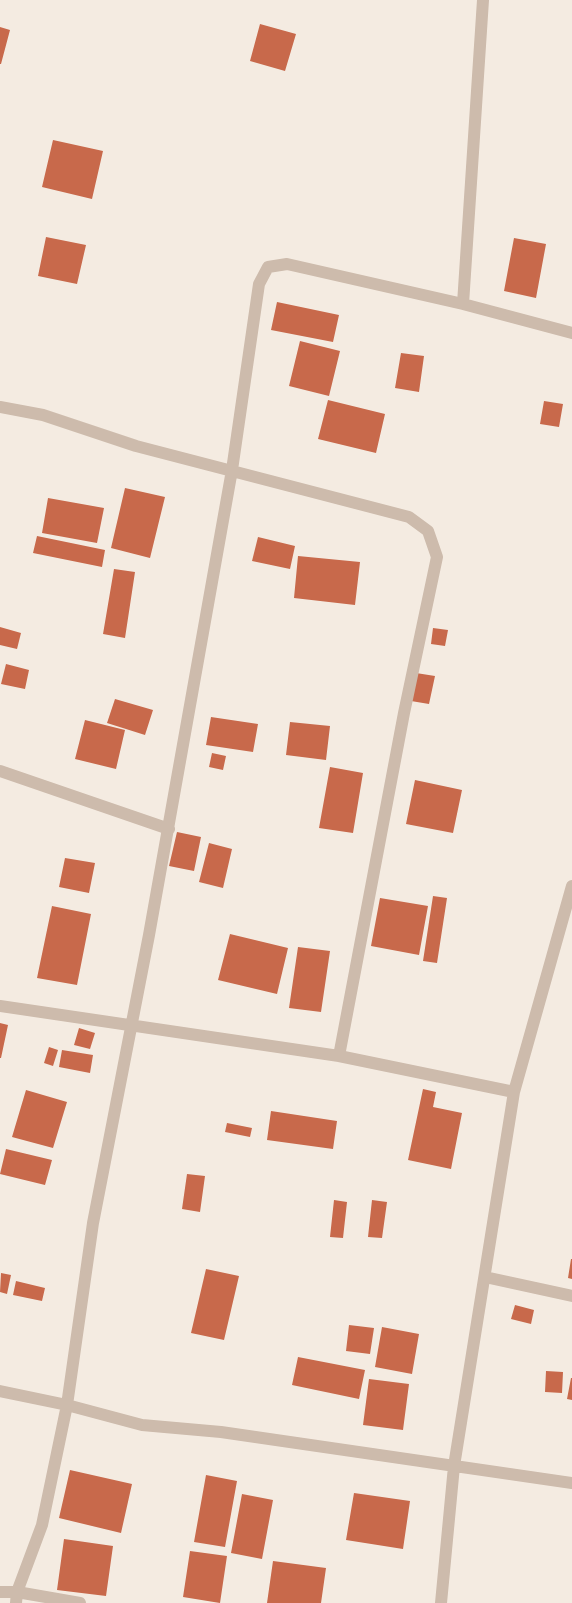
<!DOCTYPE html>
<style>
body{margin:0}
canvas{display:block;background:#f4ebe1}
</style>
<canvas width="572" height="1603"></canvas>
<script>
const g = document.querySelector('canvas').getContext('2d');
g.lineJoin = 'round';
function fillPath(path, color) { g.fillStyle = color; g.fill(path, 'evenodd'); }
const shape = rows => new Path2D(rows.map(r => 'M' + r).join(''));
function trace(path, color, width, dash) { g.strokeStyle = color; g.lineWidth = width; g.lineCap = dash ? 'butt' : 'round'; g.setLineDash(dash || []); g.stroke(path); }
const building = shape([
 [260,24,296,34,285,71,250,61],
 [0,27,10,30,1,64,0,64],
 [53,140,103,151,92,199,42,187],
 [46,237,86,245,77,284,38,276],
 [514,238,546,244,536,298,504,291],
 [277,302,339,315,333,342,271,330],
 [300,341,340,351,329,396,289,386],
 [401,353,424,356,419,392,395,388],
 [328,400,385,414,376,453,318,439],
 [544,401,563,404,559,427,540,424],
 [125,488,165,497,150,558,111,548],
 [48,498,104,508,97,543,42,533],
 [37,536,105,550,102,567,33,553],
 [258,537,295,546,290,569,252,561],
 [298,556,360,562,355,605,294,598],
 [114,569,135,572,125,638,103,634],
 [0,627,21,633,17,649,0,645],
 [433,628,448,630,445,646,431,644],
 [6,664,29,670,25,689,1,684],
 [416,673,435,676,429,704,411,701],
 [115,699,153,710,145,735,107,723],
 [211,717,258,724,253,752,206,745],
 [85,720,125,730,116,769,75,759],
 [290,722,330,726,326,760,286,755],
 [212,753,226,756,223,770,209,767],
 [330,767,363,773,353,833,319,828],
 [415,780,462,790,453,833,406,824],
 [177,832,201,837,194,871,169,866],
 [209,843,232,849,223,888,199,882],
 [65,858,95,863,89,893,59,887],
 [433,896,447,898,437,963,423,961],
 [380,898,428,906,419,955,371,946],
 [52,906,91,914,77,985,37,978],
 [230,934,288,948,277,994,218,980],
 [298,947,330,951,321,1012,289,1008],
 [0,1023,8,1025,1,1058,0,1058],
 [79,1028,95,1033,90,1049,74,1045],
 [49,1047,58,1050,53,1066,44,1063],
 [62,1050,93,1055,90,1073,59,1067],
 [423,1089,436,1092,433,1107,462,1113,451,1169,408,1160],
 [26,1090,67,1102,53,1148,12,1137],
 [271,1111,337,1121,333,1149,267,1140],
 [227,1123,252,1128,250,1137,225,1132],
 [6,1149,52,1160,45,1185,0,1174],
 [187,1174,205,1176,200,1212,182,1209],
 [334,1200,347,1202,343,1238,330,1237],
 [372,1200,387,1202,382,1238,368,1237],
 [571,1259,572,1259,572,1279,568,1278],
 [206,1269,239,1276,224,1340,191,1333],
 [1,1273,11,1275,7,1294,0,1292],
 [16,1281,45,1288,42,1301,13,1295],
 [515,1305,534,1310,531,1324,511,1319],
 [349,1325,374,1328,370,1354,346,1351],
 [382,1327,419,1334,412,1374,375,1367],
 [298,1357,365,1370,359,1399,292,1385],
 [546,1371,563,1372,562,1393,545,1392],
 [571,1378,572,1378,572,1400,567,1399],
 [369,1379,409,1384,403,1430,363,1425],
 [70,1470,132,1484,121,1533,59,1518],
 [206,1475,237,1481,225,1547,194,1542],
 [354,1493,410,1501,403,1549,346,1540],
 [242,1494,273,1500,262,1559,231,1553],
 [64,1539,113,1546,106,1596,57,1590],
 [190,1551,227,1556,220,1603,183,1597],
 [273,1561,326,1568,321,1603,267,1603]
]);
const street = shape([
 [483,0,463,304,572,333],
 [0,407,43,415,136,446,409,517,428,531,437,557,404,713,339,1056],
 [0,771,169,829],
 [0,1006,339,1056,514,1092],
 [485,1277,572,1296],
 [0,1391,67,1405,142,1425,221,1432,572,1483],
 [0,1592,17,1592,80,1603],
 [16,1603,17,1592,42,1525,67,1405,93,1223,149,935,232,470,259,284,268,267,287,264,463,304],
 [441,1603,454,1466,514,1092,572,886]
]);
fillPath(building, '#c8694b');
trace(street, '#cdbbac', 12);
</script>
